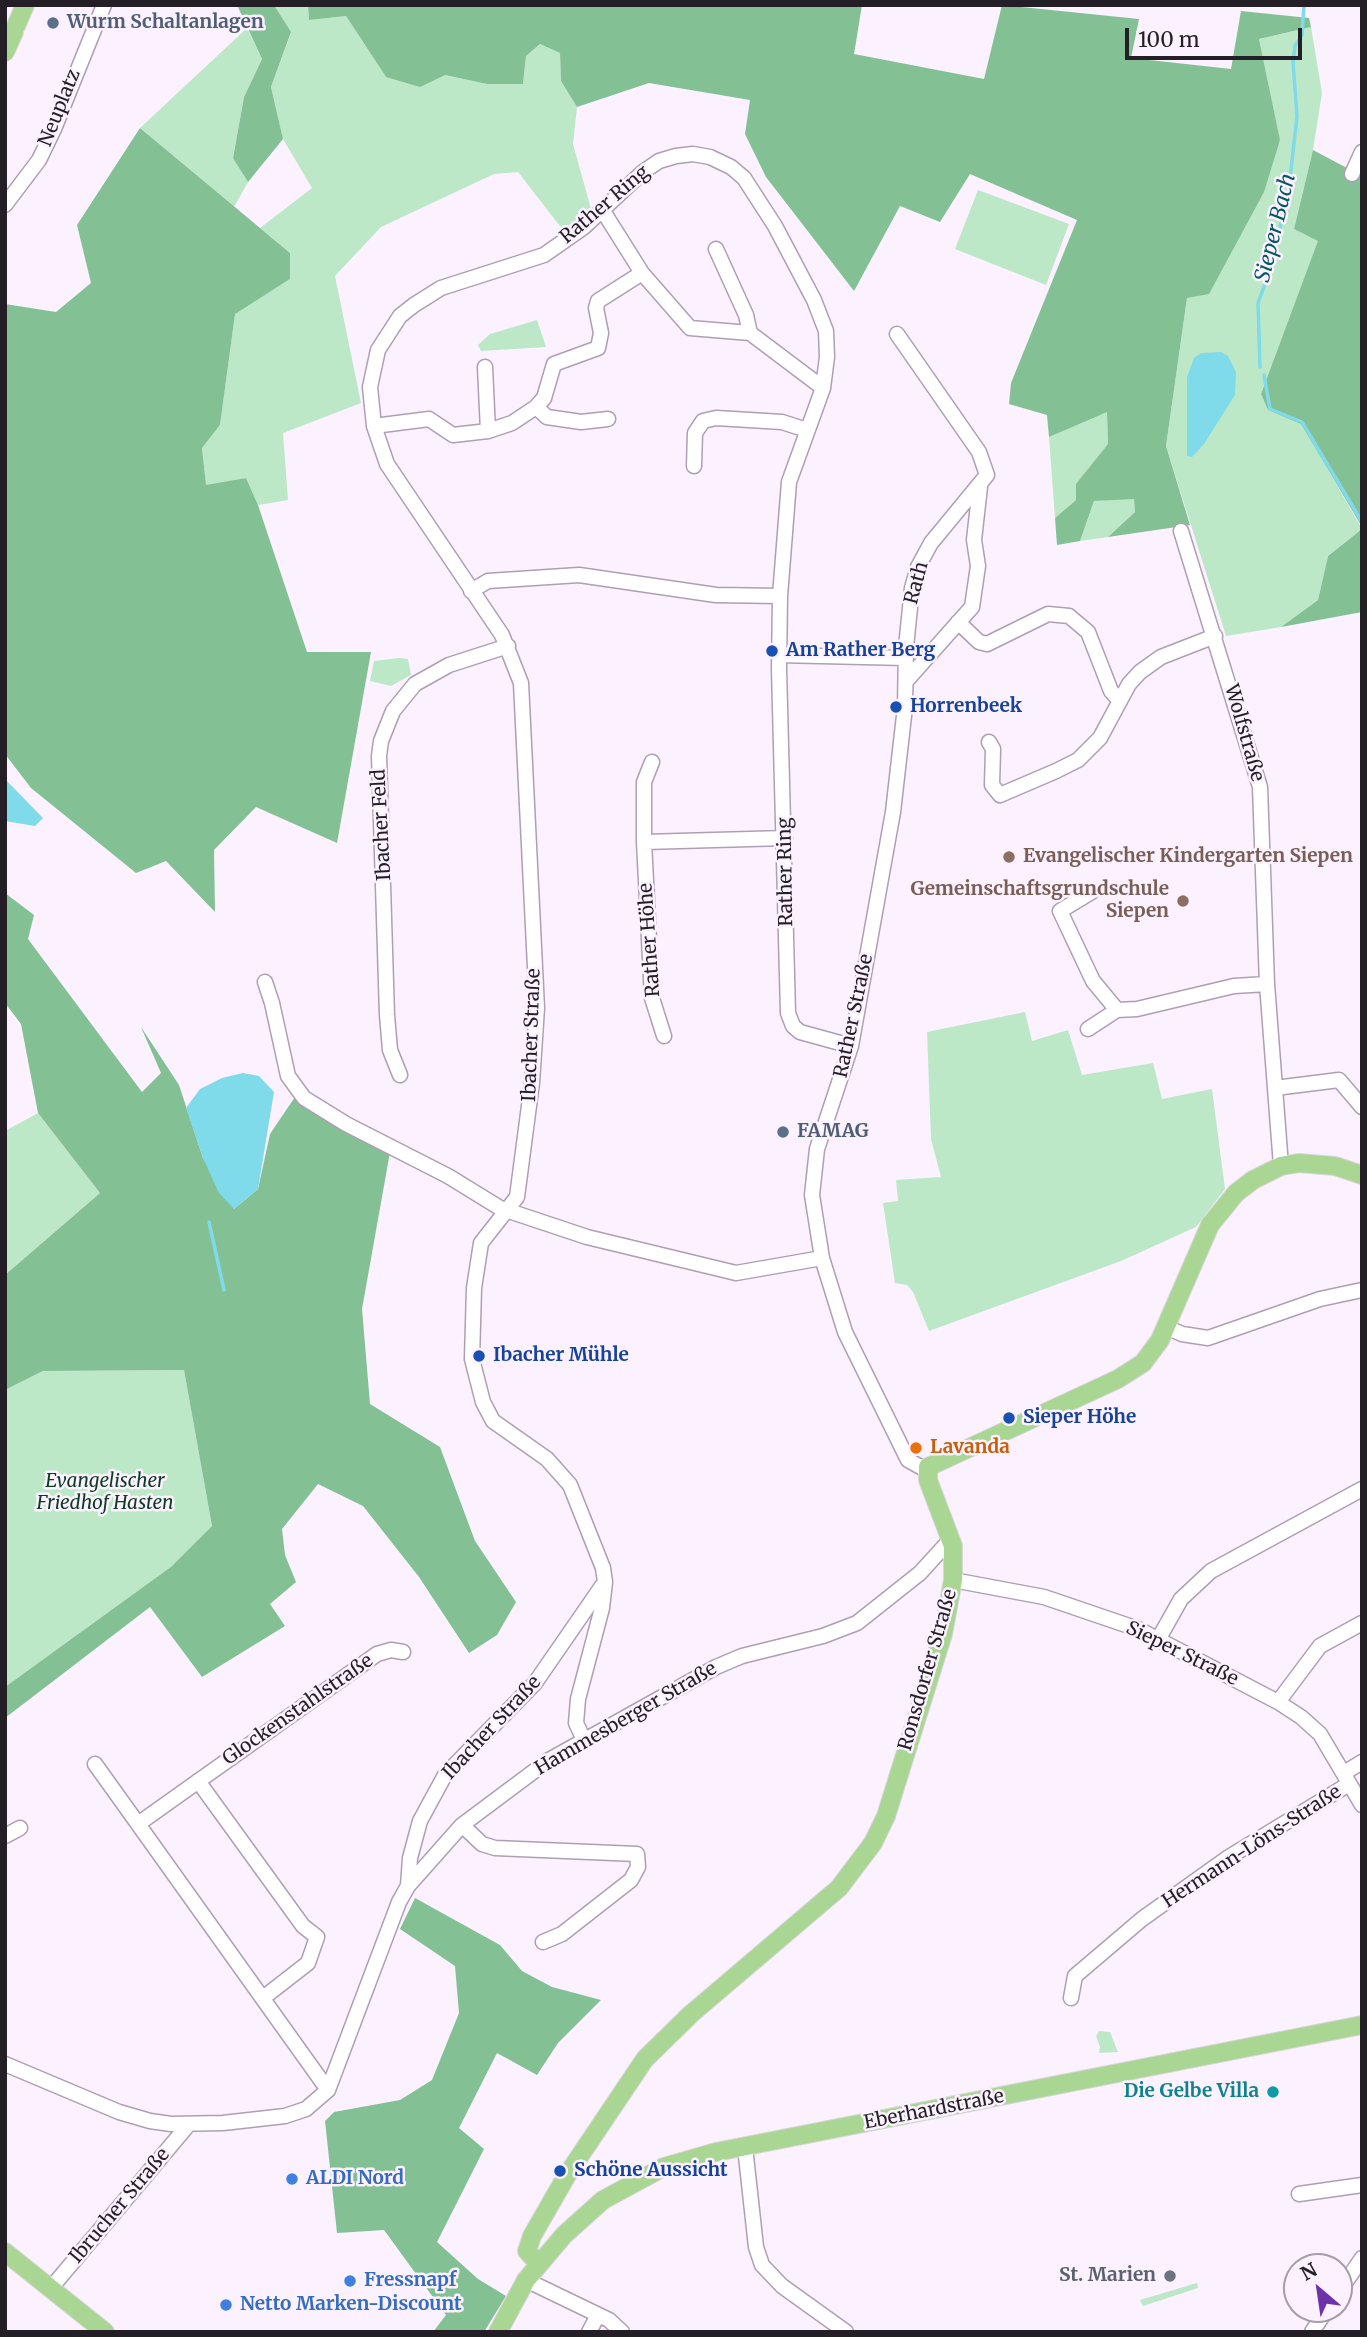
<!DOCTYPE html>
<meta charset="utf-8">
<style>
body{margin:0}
#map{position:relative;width:1367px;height:2337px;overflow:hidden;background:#fbf1ff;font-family:Merriweather,serif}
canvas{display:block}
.frame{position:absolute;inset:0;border:7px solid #241e26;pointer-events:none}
.north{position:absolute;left:1283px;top:2253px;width:70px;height:70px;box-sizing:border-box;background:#fbf1ff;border:2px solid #a59da8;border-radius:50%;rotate:331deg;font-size:19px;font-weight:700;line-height:28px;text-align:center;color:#241e26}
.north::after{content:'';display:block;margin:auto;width:24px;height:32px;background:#6e33aa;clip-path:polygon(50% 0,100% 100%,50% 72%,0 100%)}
.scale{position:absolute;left:1125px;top:28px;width:177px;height:32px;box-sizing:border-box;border:4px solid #241e26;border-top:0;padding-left:9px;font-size:21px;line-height:24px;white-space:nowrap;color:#241e26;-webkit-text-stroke:5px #fbf1ff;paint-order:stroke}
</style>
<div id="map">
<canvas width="1367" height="2337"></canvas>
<div class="frame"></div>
<div class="north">N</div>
<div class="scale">100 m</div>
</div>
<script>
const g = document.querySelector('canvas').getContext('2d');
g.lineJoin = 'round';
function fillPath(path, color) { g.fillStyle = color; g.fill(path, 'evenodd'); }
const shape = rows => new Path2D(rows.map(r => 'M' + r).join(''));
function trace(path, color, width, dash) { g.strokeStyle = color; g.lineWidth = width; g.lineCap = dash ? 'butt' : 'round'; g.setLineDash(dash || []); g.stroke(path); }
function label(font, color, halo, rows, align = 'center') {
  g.font = font + ' Merriweather,serif'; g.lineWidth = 5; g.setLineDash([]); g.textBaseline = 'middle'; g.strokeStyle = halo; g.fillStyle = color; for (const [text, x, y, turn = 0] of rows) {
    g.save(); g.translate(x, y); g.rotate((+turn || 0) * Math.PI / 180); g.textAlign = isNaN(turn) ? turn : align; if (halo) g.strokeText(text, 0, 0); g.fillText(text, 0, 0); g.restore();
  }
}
const green = shape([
 [274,5,308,5,309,20,346,16,386,77,445,75,487,84,523,84,526,56,540,44,560,53,561,81,577,107,573,144,591,209,563,230,518,172,494,174,381,227,335,276,361,403,283,433,288,500,258,505,246,478,206,486,202,448,220,425,235,313,290,279,290,253,260,228,312,188,283,139,271,87,291,33],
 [1311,27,1322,93,1313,150,1294,229,1319,241,1261,394,1268,410,1301,423,1362,529,1328,556,1318,600,1281,627,1226,636,1166,446,1187,298,1280,141,1259,39],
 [247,28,262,59,244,97,233,157,248,182,234,207,140,128],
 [978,190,1069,224,1046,285,955,249],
 [537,320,546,347,481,351,478,345,490,334],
 [1107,411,1108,444,1077,484,1076,500,1055,518,1049,437],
 [1134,498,1135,512,1108,537,1080,541,1094,501],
 [399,658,408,659,411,675,391,686,370,681,374,661],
 [1025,1012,1032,1041,1068,1030,1082,1075,1153,1063,1162,1099,1212,1089,1225,1189,1196,1227,1121,1261,929,1331,913,1292,907,1285,895,1283,883,1203,898,1201,896,1180,941,1177,931,1139,927,1032],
 [38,1113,100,1193,5,1275,5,1131],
 [184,1370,212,1526,172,1567,5,1687,5,1390,43,1371],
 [1099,2031,1110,2032,1118,2052,1099,2053,1100,2047,1096,2036],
 [1197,2283,1198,2288,1143,2306,1140,2300]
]);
const forest = shape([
 [237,5,274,5,291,32,271,87,283,139,248,182,233,158,244,97,262,59],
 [308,5,862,5,854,54,984,79,1002,5,1139,19,1131,58,1231,69,1241,11,1309,18,1311,27,1259,39,1280,140,1264,192,1209,294,1187,298,1166,446,1190,525,1108,537,1135,512,1134,499,1094,501,1080,541,1057,545,1055,518,1076,500,1076,484,1108,444,1107,412,1049,437,1047,415,1009,404,1011,383,1077,220,970,174,940,222,900,206,854,291,766,177,745,134,750,100,649,83,577,107,561,81,560,53,540,44,526,56,523,84,487,84,445,75,420,87,386,77,346,16,309,20],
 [140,128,290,253,290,279,235,314,220,425,202,448,206,485,246,478,258,505,307,652,371,652,337,843,256,807,214,850,215,912,166,861,136,873,31,788,5,754,5,304,56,312,91,283,77,225],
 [1313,150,1362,176,1362,527,1301,424,1268,410,1261,394,1318,241,1294,229],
 [1362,529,1362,612,1281,627,1318,600,1328,556],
 [5,893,34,915,28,939,142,1092,161,1073,141,1027,179,1085,203,1158,234,1209,258,1189,270,1134,297,1094,390,1152,362,1309,370,1404,440,1447,475,1541,516,1602,497,1635,469,1653,419,1577,363,1506,318,1484,282,1529,285,1555,296,1582,270,1604,285,1626,202,1677,150,1607,5,1718,5,1687,171,1567,212,1526,184,1370,43,1371,5,1390,5,1275,100,1193,38,1113,21,1024,5,1003],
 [415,1898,500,1945,522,1971,552,1987,601,2000,558,2043,537,2075,497,2053,459,2128,484,2149,437,2242,478,2279,506,2296,484,2332,433,2332,446,2315,384,2230,337,2233,325,2121,334,2112,400,2100,432,2080,459,2013,455,1966,400,1929]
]);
const water = shape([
 [1221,352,1228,356,1236,372,1235,395,1204,444,1192,457,1187,456,1187,377,1194,358,1201,353],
 [5,779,43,818,35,826,5,821],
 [243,1073,259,1076,274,1092,258,1189,234,1209,219,1193,203,1158,186,1108,200,1089,222,1078]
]);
const stream = shape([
 [1260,367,1258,303,1271,268,1289,188,1297,116,1293,62,1295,46,1302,35,1304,5],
 [1264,375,1270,409,1302,422,1362,522],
 [209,1222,224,1290]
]);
const minor = shape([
 [1352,174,1362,152],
 [5,205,39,160,54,129,104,5],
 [716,249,746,315,750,333],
 [642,273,690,328,750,333,823,388],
 [897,334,979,452,987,475,931,543,918,567,912,588,906,647,905,707,893,812,851,1046,817,1149,812,1195,822,1258,845,1332,908,1460,926,1470],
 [536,407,547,417,581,422,608,419],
 [374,426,429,419,453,435,488,431,485,367],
 [488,431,512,423,536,407,544,398,554,364,598,348,601,333,596,308,598,301,642,273,603,211],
 [694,466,695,433,703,421,716,418,782,422,807,430],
 [1181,531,1260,787,1267,984,1281,1166],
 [471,591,488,581,579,575,716,595,780,596],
 [958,622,979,642,987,644,1048,614,1069,616,1088,632,1111,691,1120,701],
 [778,655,906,658],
 [907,680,972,607,978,566,974,540,980,487],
 [989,742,993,749,992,785,1000,795,1056,771,1078,760,1100,738,1129,684,1140,672,1161,657,1215,636],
 [652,762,644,782,644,842,785,838],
 [644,842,652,998,664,1036],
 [1093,891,1060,911,1093,981,1117,1010],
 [265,982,272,1003,288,1076,304,1098,346,1124,448,1176,500,1208,587,1237,736,1273,822,1258],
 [1088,1029,1117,1010,1137,1009,1234,986,1267,984],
 [400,1075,390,1050,387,1015,379,756,381,741,393,711,415,684,449,665,508,646],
 [1275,1088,1339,1080,1362,1107],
 [1166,1327,1182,1334,1208,1338,1320,1299,1362,1290],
 [953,1580,1044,1597,1138,1629,1278,1702,1301,1717,1320,1734,1362,1805],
 [1159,1638,1181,1599,1211,1571,1362,1489],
 [1278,1702,1320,1646,1362,1623],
 [584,1740,576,1723,578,1699,602,1608,605,1582,603,1568,570,1485,547,1459,493,1421,483,1402,472,1359,474,1288,481,1243,517,1197,532,1083,537,1008,521,683,502,635,387,464,374,426,370,387,378,350,400,316,414,305,441,288,544,255,584,227,643,172,659,161,676,156,693,154,710,157,731,167,744,178,775,226,814,300,826,331,827,357,823,388,789,482,780,596,779,669,788,1013,793,1026,800,1032,851,1046],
 [95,1764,138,1824],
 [1344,1773,1362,1762],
 [198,1781,303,1926,317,1937,308,1963,263,1998],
 [462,1825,482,1844,495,1848,637,1854,638,1867,631,1880,562,1934,543,1942],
 [5,1836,20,1828],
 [408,1886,410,1858,420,1821,445,1775,535,1683,602,1586],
 [1071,1998,1075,1976,1142,1919,1229,1857,1349,1784],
 [5,2064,119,2112,150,2121,171,2124,223,2123,285,2116,306,2109,328,2090,399,1902,408,1886,462,1825,549,1760,716,1667,742,1656,823,1636,857,1623,920,1573,951,1539],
 [328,2090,138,1824,377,1654,391,1650,403,1652],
 [745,2147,756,2247,762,2265,782,2286,846,2332],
 [1299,2194,1362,2185],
 [526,2280,609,2320,622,2332],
 [51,2288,189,2124],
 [1339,2292,1362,2258],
 [589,2332,598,2315],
 [1312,2332,1327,2309]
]);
const major = shape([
 [16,26,25,5],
 [5,52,14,32],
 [5,2252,105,2332],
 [539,2264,527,2251,532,2236,567,2175,645,2059,691,2014,839,1888,873,1843,886,1816,943,1634,953,1580,953,1546,928,1480,928,1467,1118,1379,1143,1363,1160,1340,1210,1225,1236,1193,1253,1180,1281,1166,1299,1163,1335,1166,1362,1175],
 [498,2332,526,2280,564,2235,603,2200,664,2167,716,2152,1362,2025]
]);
const markers = [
 [53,23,7,"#5c6f8a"],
 [772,651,7,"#1a4fb4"],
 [896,707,7,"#1a4fb4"],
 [1009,857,7,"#8d6e63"],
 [1183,901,7,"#8d6e63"],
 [783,1132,7,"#5c6f8a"],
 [479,1356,7,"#1a4fb4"],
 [1009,1418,7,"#1a4fb4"],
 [916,1448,7,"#e8710a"],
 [1273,2092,7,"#0f9aa8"],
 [560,2171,7,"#1a4fb4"],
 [292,2179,7,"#3f7fe0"],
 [1170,2276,7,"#6b7280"],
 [350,2281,7,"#3f7fe0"],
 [226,2305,7,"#3f7fe0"]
];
const serviceNames = [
 ["Wurm Schaltanlagen",67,23],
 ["FAMAG",797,1132]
];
const streetNames = [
 ["Neuplatz",60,108,-68],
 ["Rather Ring",605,205,-40],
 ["Rath",917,583,-75],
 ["Wolfstraße",1244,733,74],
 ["Ibacher Feld",382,825,-93],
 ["Rather Ring",786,872,-91],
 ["Rather Höhe",650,940,-94],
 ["Rather Straße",854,1016,-78],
 ["Ibacher Straße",532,1035,-88],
 ["Sieper Straße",1182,1654,26],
 ["Ronsdorfer Straße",928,1670,-74],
 ["Glockenstahlstraße",298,1710,-35],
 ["Hammesberger Straße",626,1719,-30],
 ["Ibacher Straße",492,1728,-47],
 ["Hermann-Löns-Straße",1252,1847,-33],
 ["Eberhardstraße",934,2110,-11],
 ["Ibrucher Straße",120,2206,-50]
];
const transitNames = [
 ["Am Rather Berg",786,651],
 ["Horrenbeek",910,707],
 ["Ibacher Mühle",493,1356],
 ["Sieper Höhe",1023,1418],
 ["Schöne Aussicht",574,2171]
];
const educationNames = [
 ["Evangelischer Kindergarten Siepen",1023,857],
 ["Gemeinschaftsgrundschule",1169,890,"right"],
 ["Siepen",1169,912,"right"]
];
const foodNames = [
 ["Lavanda",930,1448]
];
const parkNames = [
 ["Evangelischer",105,1482],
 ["Friedhof Hasten",105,1504]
];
const cultureNames = [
 ["Die Gelbe Villa",1259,2092]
];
const shopNames = [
 ["ALDI Nord",306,2179],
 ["Fressnapf",364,2281],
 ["Netto Marken-Discount",240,2305]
];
const worshipNames = [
 ["St. Marien",1156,2276]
];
const waterNames = [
 ["Sieper Bach",1276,228,-76]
];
fillPath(green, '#bde8c8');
fillPath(forest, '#83c094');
fillPath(water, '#7fdaea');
trace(stream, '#7fdaea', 3.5);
trace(minor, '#ae9fb4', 17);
trace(major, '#d8d6d8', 20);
trace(minor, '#fff', 14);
trace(major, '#aad693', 18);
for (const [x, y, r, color] of markers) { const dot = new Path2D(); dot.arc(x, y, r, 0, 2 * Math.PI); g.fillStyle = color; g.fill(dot); trace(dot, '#fbf1ff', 2.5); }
label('bold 19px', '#4e5e75', '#fbf1ff', serviceNames, 'left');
label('19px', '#241e26', '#fbf1ff', streetNames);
label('bold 19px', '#164399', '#fbf1ff', transitNames, 'left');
label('bold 19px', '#785e54', '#fbf1ff', educationNames, 'left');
label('bold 19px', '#c56008', '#fbf1ff', foodNames, 'left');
label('italic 19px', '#0d3d20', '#fbf1ff', parkNames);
label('bold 19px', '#0d838f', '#fbf1ff', cultureNames, 'right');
label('bold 19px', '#366cbe', '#fbf1ff', shopNames, 'left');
label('bold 19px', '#5b616d', '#fbf1ff', worshipNames, 'right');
label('italic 21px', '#045864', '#fbf1ff', waterNames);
</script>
